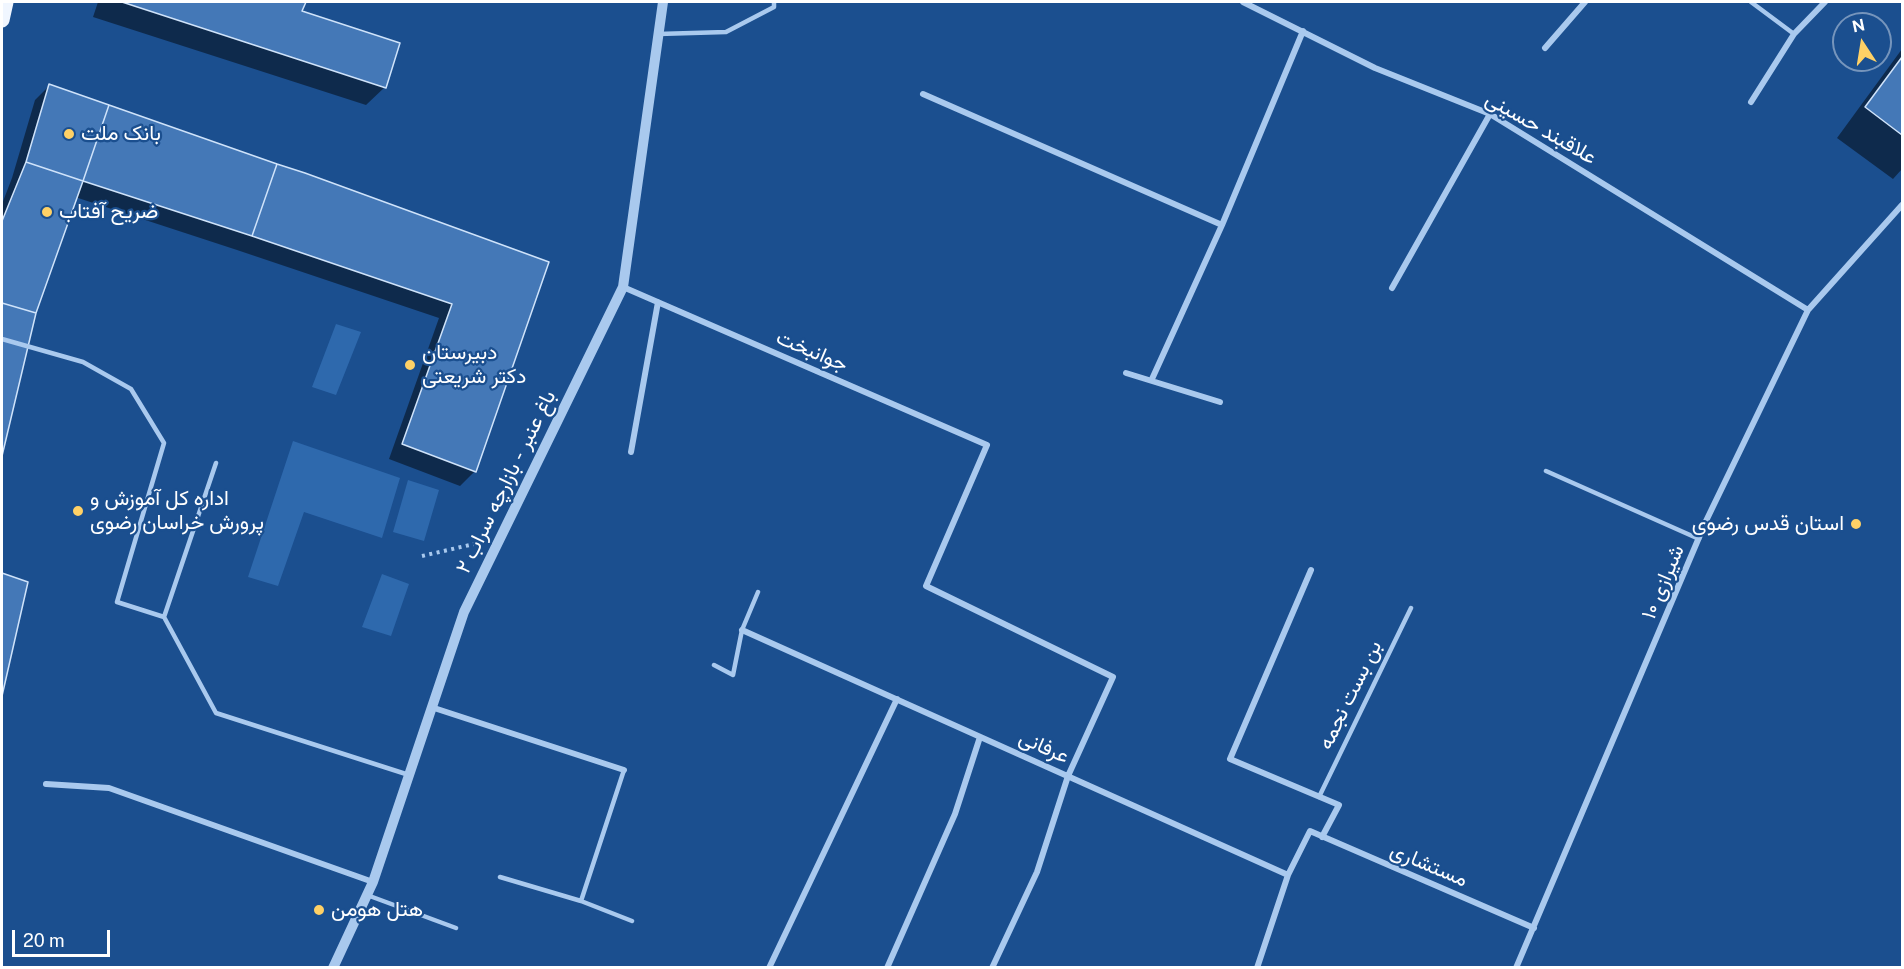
<!DOCTYPE html>
<meta charset="utf-8">
<style>
body{margin:0}
#map{position:relative;width:1904px;height:969px;overflow:hidden;background:#1b4f8f;font-family:"Public Sans",sans-serif}
canvas{display:block}
.frame{position:absolute;inset:0;border:3px solid #fff;pointer-events:none}
.north{position:absolute;left:1832px;top:12px;width:60px;height:60px;box-sizing:border-box;background:#1b4f8f;border:2px solid #7695bc;border-radius:50%;rotate:348deg;font-size:16px;font-weight:700;line-height:24px;text-align:center;color:#fff}
.north::after{content:'';display:block;margin:auto;width:21px;height:27px;background:#ffd166;clip-path:polygon(50% 0,100% 100%,50% 72%,0 100%)}
.scale{position:absolute;left:12px;top:930px;width:98px;height:27px;box-sizing:border-box;border:3px solid #fff;border-top:0;padding-left:8px;font-size:18px;line-height:21px;white-space:nowrap;color:#fff;-webkit-text-stroke:4px #1b4f8f;paint-order:stroke}
</style>
<div id="map">
<canvas width="1904" height="969"></canvas>
<div class="frame"></div>
<div class="north">N</div>
<div class="scale">20 m</div>
</div>
<script>
const g = document.querySelector('canvas').getContext('2d');
g.lineJoin = 'round';
function fillPath(path, color) { g.fillStyle = color; g.fill(path, 'evenodd'); }
const shape = rows => new Path2D(rows.map(r => 'M' + r).join(''));
function trace(path, color, width, dash) { g.strokeStyle = color; g.lineWidth = width; g.lineCap = dash ? 'butt' : 'round'; g.setLineDash(dash || []); g.stroke(path); }
function label(font, color, halo, rows, align = 'center') {
  g.font = font + ' "Public Sans",Vazirmatn,sans-serif'; g.lineWidth = 4.5; g.setLineDash([]); g.textBaseline = 'middle'; g.strokeStyle = halo; g.fillStyle = color; for (const [text, x, y, turn = 0] of rows) {
    g.save(); g.translate(x, y); g.rotate((+turn || 0) * Math.PI / 180); g.textAlign = isNaN(turn) ? turn : align; if (halo) g.strokeText(text, 0, 0); g.fillText(text, 0, 0); g.restore();
  }
}
const green = shape([
 [336,324,361,332,336,395,312,387],
 [293,441,400,478,382,538,304,512,278,586,248,577],
 [408,480,439,490,424,541,393,532],
 [382,574,409,584,391,636,362,627]
]);
const shadow = shape([
 [98,2,304,2,300,12,385,87,366,105,93,17],
 [1902,49,1902,169,1893,179,1837,138],
 [49,86,547,263,475,471,460,486,389,459,439,318,237,250,75,197,35,312,2,449,2,305,29,312,29,309,2,302,2,204,12,178,35,100],
 [2,574,26,583,2,690]
]);
const building = shape([
 [122,2,306,2,302,11,400,43,386,88,122,2],
 [1902,57,1902,135,1865,107,1902,57],
 [49,84,109,105,83,181,26,162,49,84],
 [109,105,277,164,252,236,83,181,109,105],
 [26,162,83,181,36,313,2,303,2,221,26,162],
 [277,164,305,173,549,262,476,472,402,444,452,304,252,236,277,164],
 [2,303,36,313,2,456,2,303],
 [2,573,28,582,2,696,2,573]
]);
const path = shape([
 [422,556,474,544]
]);
const service = shape([
 [1751,2,1794,34],
 [658,34,726,32,774,7,774,2],
 [2,339,83,362,131,389,164,443,117,602,164,617,216,463],
 [1546,471,1699,539],
 [164,617,216,713,409,775],
 [714,665,733,675,742,630,758,592],
 [1319,797,1411,608],
 [500,877,581,901,632,921],
 [367,895,456,928],
 [581,901,624,770]
]);
const minor = shape([
 [1243,2,1375,68,1490,114,1808,310],
 [1545,48,1585,2],
 [923,94,1222,225],
 [1751,102,1794,34,1825,2],
 [623,287,987,445,926,586,1113,677,1068,776,1037,872,992,968],
 [1392,288,1490,114],
 [1126,373,1220,402],
 [1152,379,1222,225,1303,31],
 [631,452,658,302],
 [1311,570,1230,759,1339,805,1322,837],
 [742,630,1288,875,1310,831,1534,928],
 [431,707,624,770],
 [46,784,109,788,373,882],
 [769,968,897,699],
 [887,968,955,814,980,737],
 [1257,968,1288,875],
 [1516,968,1706,521,1808,310,1902,205]
]);
const tertiary = shape([
 [333,968,373,882,464,612,623,287,663,2]
]);
const primary = shape([
 [2,20,6,2]
]);
const markers = [
 [69,134,6,"#ffd166"],
 [47,212,6,"#ffd166"],
 [410,365,6,"#ffd166"],
 [78,511,6,"#ffd166"],
 [1856,524,6,"#ffd166"],
 [319,910,6,"#ffd166"]
];
const streetNames = [
 ["علاقبند حسینی",1541,128,30],
 ["جوانبخت",812,351,23],
 ["باغ عنبر - بازارچه سراب ۲",506,482,-64],
 ["شیرازی ۱۰",1663,582,-67],
 ["بن بست نجمه",1350,695,-64],
 ["عرفانی",1044,747,24],
 ["مستشاری",1429,865,23]
];
const poiNames = [
 ["بانک ملت",81,134],
 ["ضریح آفتاب",59,212],
 ["دبیرستان",422,353],
 ["دکتر شریعتی",422,377],
 ["اداره کل آموزش و",90,499],
 ["پرورش خراسان رضوی",90,523],
 ["استان قدس رضوی",1844,524,"right"],
 ["هتل هومن",331,910]
];
fillPath(green, '#2e69ad');
fillPath(shadow, '#0007');
fillPath(building, '#4478b7');
trace(building, '#cfe3fa', 1.5);
trace(path, '#a9c9ee', 4, [3, 4.5]);
trace(service, '#a9c9ee', 4.5);
trace(minor, '#a9c9ee', 6);
trace(tertiary, '#a9c9ee', 10);
trace(primary, '#f0f6ff', 15);
for (const [x, y, r, color] of markers) { const dot = new Path2D(); dot.arc(x, y, r, 0, 2 * Math.PI); g.fillStyle = color; g.fill(dot); trace(dot, '#1b4f8f', 2); }
label('21px', '#fff', '#1b4f8f', streetNames);
label('21px', '#fff', '#1b4f8f', poiNames, 'left');
</script>
